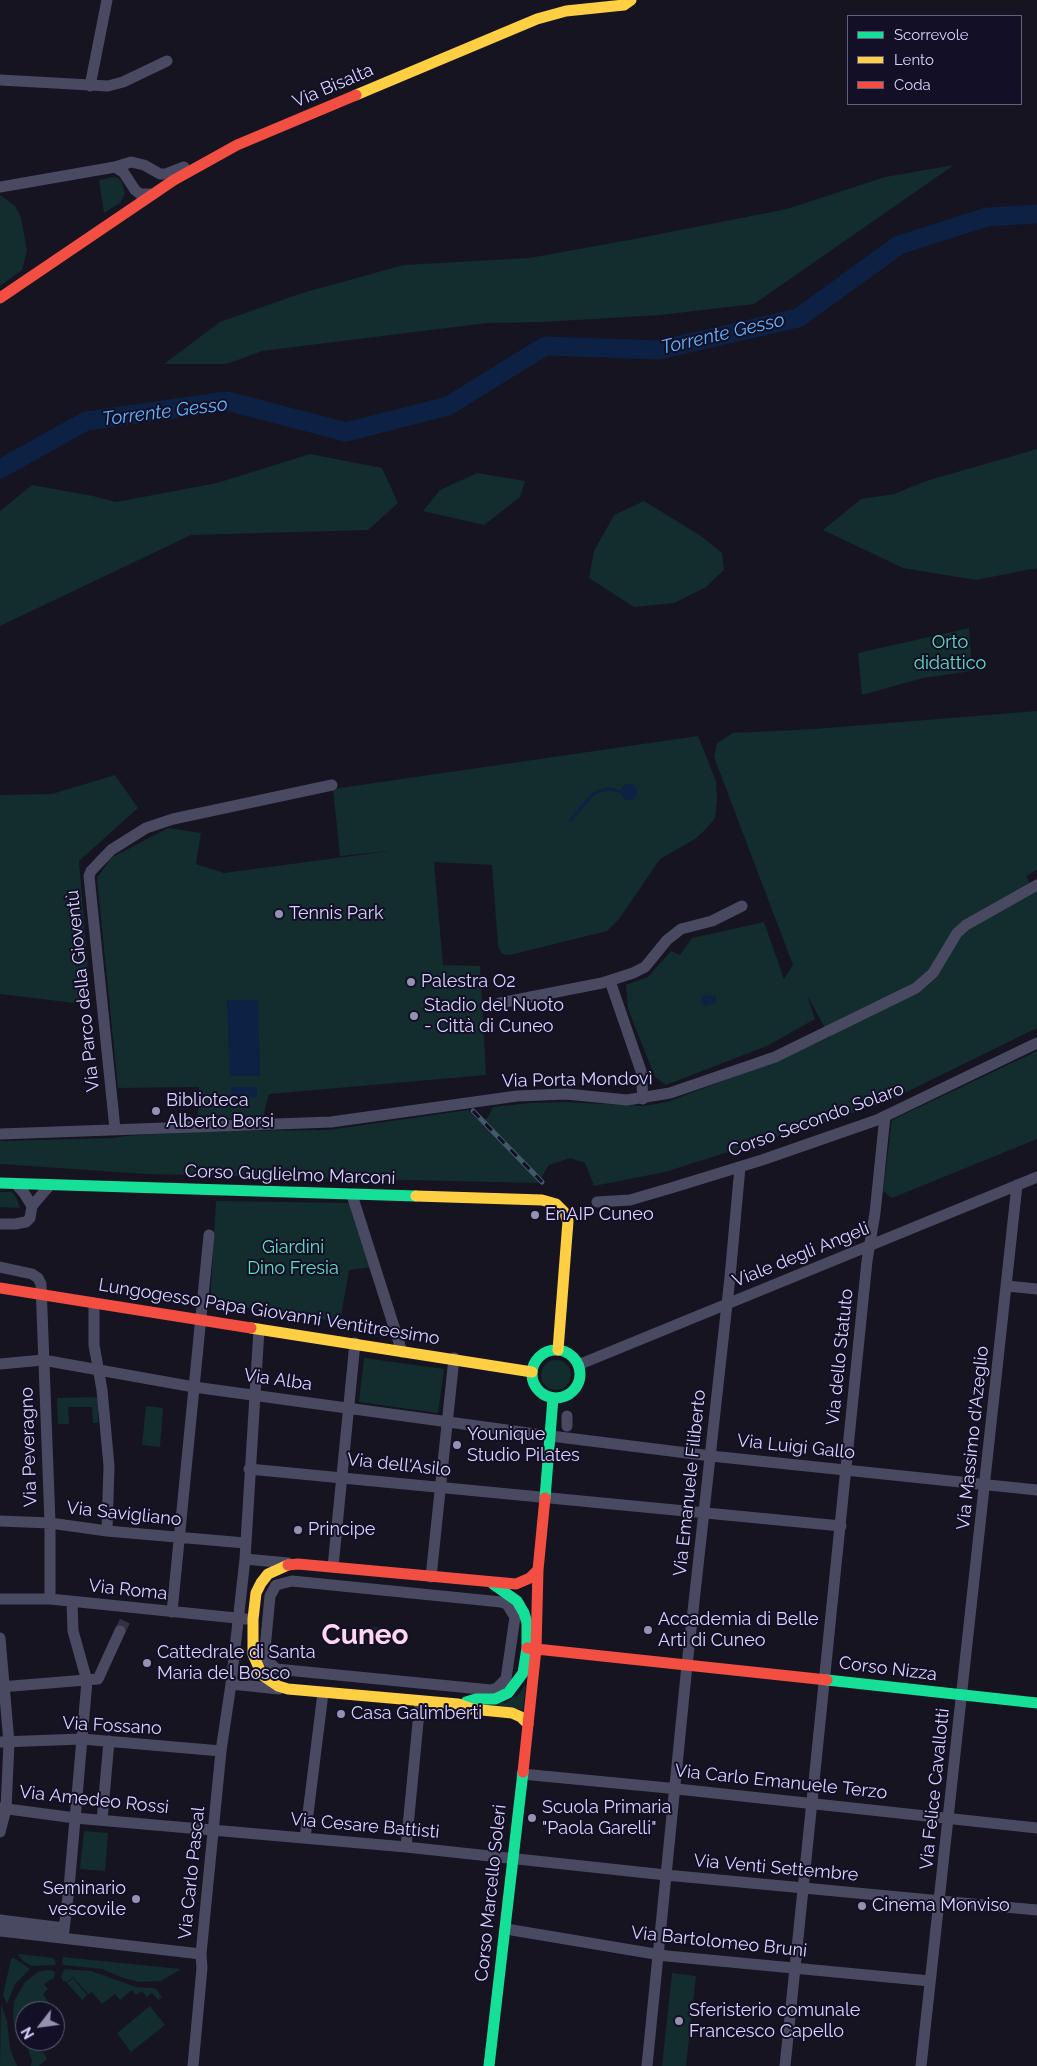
<!DOCTYPE html>
<meta charset="utf-8">
<style>
body{margin:0}
#map{position:relative;width:1037px;height:2066px;overflow:hidden;background:#161421;font-family:Raleway,sans-serif}
canvas{display:block}
.legend{position:absolute;left:847px;top:15px;width:175px;height:90px;box-sizing:border-box;background:#130f26;border:1px solid #625e7d;margin:0;padding:6px 9px;list-style:none;font-size:15px;color:#d9d4ff}
.legend li{display:flex;align-items:center;gap:10px;height:25px}
.legend b{width:25px;border:1px solid #625e7d}
.north{position:absolute;left:15px;top:2001px;width:50px;height:50px;box-sizing:border-box;background:#130f26;border:1px solid #625e7d;border-radius:50%;rotate:240deg;font-size:14px;font-weight:700;line-height:20px;text-align:center;color:#d9d4ff}
.north::after{content:'';display:block;margin:auto;width:18px;height:22px;background:#9591b1;clip-path:polygon(50% 0,100% 100%,50% 72%,0 100%)}
</style>
<div id="map">
<canvas width="1037" height="2066"></canvas>
<ul class="legend">
<li><b style="height:6px;background:#16e098"></b>Scorrevole</li>
<li><b style="height:6px;background:#ffcf43"></b>Lento</li>
<li><b style="height:6px;background:#f24e42"></b>Coda</li>
</ul>
<div class="north">N</div>
</div>
<script>
const g = document.querySelector('canvas').getContext('2d');
g.lineJoin = 'round';
function fillPath(path, color) { g.fillStyle = color; g.fill(path, 'evenodd'); }
const shape = rows => new Path2D(rows.map(r => 'M' + r).join(''));
function trace(path, color, width, dash) { g.strokeStyle = color; g.lineWidth = width; g.lineCap = dash ? 'butt' : 'round'; g.setLineDash(dash || []); g.stroke(path); }
function label(font, color, halo, rows, align = 'center') {
  g.font = font + ' Raleway,sans-serif'; g.lineWidth = 4; g.setLineDash([]); g.textBaseline = 'middle'; g.strokeStyle = halo; g.fillStyle = color; for (const [text, x, y, turn = 0] of rows) {
    g.save(); g.translate(x, y); g.rotate((+turn || 0) * Math.PI / 180); g.textAlign = isNaN(turn) ? turn : align; if (halo) g.strokeText(text, 0, 0); g.fillText(text, 0, 0); g.restore();
  }
}
const green = shape([
 [954,165,754,304,660,315,543,322,487,323,262,351,227,364,164,364,220,322,302,293,404,265,529,258,629,240,787,209,885,177],
 [114,177,118,178,122,182,125,194,120,203,104,213,99,180],
 [0,195,15,206,21,217,27,251,22,270,0,286],
 [1037,449,1037,568,976,580,903,568,823,530,861,499,894,494,926,481],
 [310,454,382,468,398,503,368,530,191,535,0,626,0,511,32,485,93,496,116,502,217,483],
 [477,473,525,481,520,497,484,525,423,511,440,490],
 [644,501,701,536,722,553,724,570,706,587,674,603,634,607,589,578,594,551,614,515],
 [969,628,972,671,923,678,862,695,858,653],
 [1037,711,1037,870,1026,876,1034,892,1037,891,1037,1028,886,1102,665,1172,594,1186,585,1163,570,1158,549,1165,538,1183,146,1174,0,1164,0,1141,114,1138,125,1136,209,1131,328,1130,468,1110,481,1123,488,1117,493,1107,530,1103,565,1102,643,1106,667,1102,773,1062,830,1037,807,995,815,1019,767,1046,666,1085,655,1077,628,1009,626,985,648,977,671,951,680,955,692,938,764,922,784,979,793,965,714,757,717,743,733,733,815,729],
 [698,736,716,781,717,801,715,818,707,828,695,839,660,859,619,919,607,931,510,955,502,954,498,946,492,865,434,862,443,965,480,966,486,1075,269,1094,263,1117,198,1120,199,1087,118,1088,97,878,111,858,168,828,201,833,196,864,224,873,389,851,340,856,333,789],
 [115,775,138,808,79,861,91,1005,0,994,0,795,52,794],
 [1037,1051,1037,1139,892,1198,883,1191,892,1120],
 [0,1192,12,1192,16,1197,20,1208,0,1207],
 [216,1201,350,1203,373,1267,349,1270,340,1322,210,1302],
 [364,1358,444,1369,438,1413,359,1402],
 '541 1375a15 15 0 1 1 30 0a15 15 0 1 1-30 0Z',
 [98,1397,98,1423,93,1423,92,1407,68,1407,69,1424,58,1424,57,1398],
 [146,1406,163,1408,160,1447,142,1445],
 [372,1627,387,1628,386,1643,371,1642],
 [526,1683,523,1710,481,1702,505,1703,519,1694],
 [84,1831,108,1833,105,1871,80,1869],
 [19,1954,54,1958,56,1965,32,1966,24,1962,18,1955],
 [63,1957,180,1969,180,1970,161,1981,140,1982,123,1978,102,1969,64,1965,62,1964],
 [14,1958,30,1969,15,1984,7,2004,3,1995,11,1959],
 [64,1969,91,1971,136,1987,152,1988,156,1989,162,1997,158,2000,152,1993,147,1997,142,1991,136,1995,132,1990,120,2000,115,1994,102,2004,92,1992,88,1994,73,1977,67,1982,63,1981,61,1977],
 [46,1970,54,1971,55,1973,54,1978,44,1984,48,1989,43,1994,51,2006,45,2011,25,2011,25,2038,18,2031,13,2020,14,2001,25,1982,38,1972],
 [672,1973,696,1976,686,2066,662,2066],
 [73,1978,87,1995,82,2000,67,1983],
 [1,2004,7,2021,10,2049,17,2066,0,2066],
 [150,2006,165,2025,131,2052,117,2033],
 [27,2046,44,2053,47,2059,39,2066,31,2066,32,2061]
]);
const water = shape([
 '621 792a8 8 0 1 1 16 0a8 8 0 1 1-16 0Z',
 [706,995,716,996,716,1002,706,1006,701,1004,701,999],
 [227,1000,258,1000,260,1076,230,1076],
 [231,1087,257,1087,257,1097,231,1098]
]);
const stream = shape([
 [570,821,592,795,599,791,608,789,620,791]
]);
const river = shape([
 [0,469,86,421,227,401,346,432,448,406,545,346,659,350,798,318,899,245,987,217,1037,214]
]);
const streetTunnel = shape([
 [120,1631,127,1617]
]);
const street = shape([
 [0,80,108,86,123,82,167,61],
 [90,86,107,0],
 [115,167,124,173,135,190,140,194,153,194],
 [0,187,115,167,131,162,144,165,160,174,166,174,184,167],
 [610,981,641,1071,643,1099],
 [500,1003,602,983,633,973,645,967,667,940,681,929,712,921,742,906],
 [115,1129,89,876,91,871,111,850,146,828,173,819,332,785],
 [0,1134,331,1122,517,1096,566,1094,627,1100,670,1093,775,1057,916,988,933,973,957,933,966,925,1037,885],
 [16,1184,24,1193,32,1206],
 [352,1195,402,1352],
 [597,1202,630,1200,671,1188,762,1160,877,1120,1037,1043],
 [0,1224,15,1224,26,1222,30,1218,32,1206,50,1185],
 [0,1267,32,1274,38,1278,41,1284,50,1523,50,1599],
 [1007,1286,1037,1289],
 [94,1303,94,1345,102,1390,109,1466,107,1531],
 [0,1364,43,1360,194,1387,543,1435,711,1456,1037,1490],
 [578,1365,1037,1177],
 [567,1426,567,1416],
 [249,1469,841,1526],
 [0,1521,50,1523,107,1531,245,1543],
 [245,1559,288,1563],
 [333,1567,355,1343],
 [431,1577,454,1358],
 [292,1581,501,1602,507,1604,515,1617,506,1679,497,1688,491,1690,276,1669,268,1661,265,1649,270,1596,276,1585,292,1581],
 [0,1599,50,1599,246,1619],
 [172,1612,209,1235],
 [0,1638,9,1743,6,1809,0,1832],
 [231,1684,279,1689],
 [0,1687,98,1679,120,1631],
 [0,1742,82,1739,221,1751],
 [522,1774,668,1788,1037,1828],
 [0,1808,75,1818,406,1847,666,1875,1037,1910],
 [102,1820,109,1741],
 [305,1838,323,1693],
 [406,1847,420,1702],
 [0,1920,64,1928],
 [506,1929,667,1956,930,1981],
 [0,1931,201,1954],
 [63,1938,69,1888,87,1681,73,1631,72,1602],
 [193,2066,202,1968,201,1954,221,1751,231,1684,245,1559,259,1329],
 [647,2066,687,1665,730,1277,740,1167],
 [785,2066,867,1261,875,1213,885,1116],
 [921,2066,1017,1185]
]);
const fast = shape([
 [0,1183,416,1196],
 '532 1374a24 24 0 1 1 48 0a24 24 0 1 1-48 0Z',
 [545,1498,553,1398],
 [827,1680,1037,1703],
 [466,1702,476,1699,495,1699,508,1693,523,1673,527,1648,527,1623,524,1613,517,1601,493,1584],
 [489,2066,523,1772]
]);
const slow = shape([
 [356,95,537,19,566,11,624,5,631,0],
 [416,1196,542,1200,556,1204,564,1212,568,1221,558,1350],
 [251,1328,532,1372],
 [288,1565,268,1574,261,1583,256,1593,253,1619,253,1654,262,1675,278,1686,288,1689,458,1704,472,1709,512,1713,521,1717,528,1724]
]);
const jam = shape([
 [0,298,174,180,237,145,356,95],
 [0,1288,251,1328],
 [288,1565,298,1564,516,1584,530,1578,538,1570],
 [527,1648,827,1680],
 [523,1772,536,1649,538,1570,545,1498]
]);
const rail = shape([
 [473,1111,542,1182]
]);
const markers = [
 [279,914,5,"#9591b1"],
 [411,982,5,"#9591b1"],
 [414,1016,5,"#9591b1"],
 [156,1111,5,"#9591b1"],
 [535,1215,5,"#9591b1"],
 [457,1445,5,"#9591b1"],
 [298,1530,5,"#9591b1"],
 [648,1630,5,"#9591b1"],
 [147,1663,5,"#9591b1"],
 [341,1714,5,"#9591b1"],
 [532,1818,5,"#9591b1"],
 [136,1899,5,"#9591b1"],
 [862,1906,5,"#9591b1"],
 [679,2021,5,"#9591b1"]
];
const streetNames = [
 ["Via Bisalta",333,86,-23],
 ["Via Parco della Gioventù",83,991,-96],
 ["Via Porta Mondovì",577,1080,-1],
 ["Corso Secondo Solaro",816,1120,-20],
 ["Corso Guglielmo Marconi",290,1175,2],
 ["Viale degli Angeli",801,1255,-22],
 ["Lungogesso Papa Giovanni Ventitreesimo",269,1312,9],
 ["Via dello Statuto",840,1357,-84],
 ["Via Alba",278,1380,8],
 ["Via Massimo d'Azeglio",973,1438,-84],
 ["Via Peveragno",29,1447,-92],
 ["Via Luigi Gallo",796,1447,6],
 ["Via dell'Asilo",399,1465,6],
 ["Via Emanuele Filiberto",690,1483,-84],
 ["Via Savigliano",124,1514,6],
 ["Via Roma",128,1590,6],
 ["Corso Nizza",888,1669,7],
 ["Via Fossano",112,1726,3],
 ["Via Carlo Emanuele Terzo",781,1782,6],
 ["Via Felice Cavallotti",935,1789,-84],
 ["Via Amedeo Rossi",94,1800,6],
 ["Via Cesare Battisti",365,1826,5],
 ["Via Venti Settembre",776,1868,5],
 ["Via Carlo Pascal",192,1873,-84],
 ["Corso Marcello Soleri",491,1893,-84],
 ["Via Bartolomeo Bruni",719,1942,6]
];
const parkNames = [
 ["Orto",950,643],
 ["didattico",950,664],
 ["Giardini",293,1248],
 ["Dino Fresia",293,1269]
];
const poiNames = [
 ["Tennis Park",289,914],
 ["Palestra O2",421,982],
 ["Stadio del Nuoto",424,1006],
 ["- Città di Cuneo",424,1027],
 ["Biblioteca",166,1101],
 ["Alberto Borsi",166,1122],
 ["EnAIP Cuneo",545,1215],
 ["Younique",467,1435],
 ["Studio Pilates",467,1456],
 ["Principe",308,1530],
 ["Accademia di Belle",658,1620],
 ["Arti di Cuneo",658,1641],
 ["Cattedrale di Santa",157,1653],
 ["Maria del Bosco",157,1674],
 ["Casa Galimberti",351,1714],
 ["Scuola Primaria",542,1808],
 ["\"Paola Garelli\"",542,1829],
 ["Seminario",126,1889,"right"],
 ["vescovile",126,1910,"right"],
 ["Cinema Monviso",872,1906],
 ["Sferisterio comunale",689,2011],
 ["Francesco Capello",689,2032]
];
const waterNames = [
 ["Torrente Gesso",723,334,-13],
 ["Torrente Gesso",165,412,-7]
];
const townNames = [
 ["Cuneo",365,1636]
];
fillPath(green, '#132c2d');
fillPath(water, '#0d2144');
trace(stream, '#0d2144', 3);
trace(river, '#0d2144', 19);
trace(streetTunnel, '#333142', 11, [11, 5.5]);
trace(street, '#4a4962', 11);
trace(fast, '#16e098', 11);
trace(slow, '#ffcf43', 11);
trace(jam, '#f24e42', 11);
trace(rail, '#43596b', 5);
trace(rail, '#130f26', 3, [9]);
for (const [x, y, r, color] of markers) { const dot = new Path2D(); dot.arc(x, y, r, 0, 2 * Math.PI); g.fillStyle = color; g.fill(dot); trace(dot, '#130f26', 2); }
label('18px', '#d9d4ff', '#130f26', streetNames);
label('18px', '#5fe0c0', '#130f26', parkNames);
label('18px', '#d9d4ff', '#130f26', poiNames, 'left');
label('italic 19px', '#62b6ff', '#130f26', waterNames);
label('bold 28px', '#ffd6f0', '#130f26', townNames);
</script>
